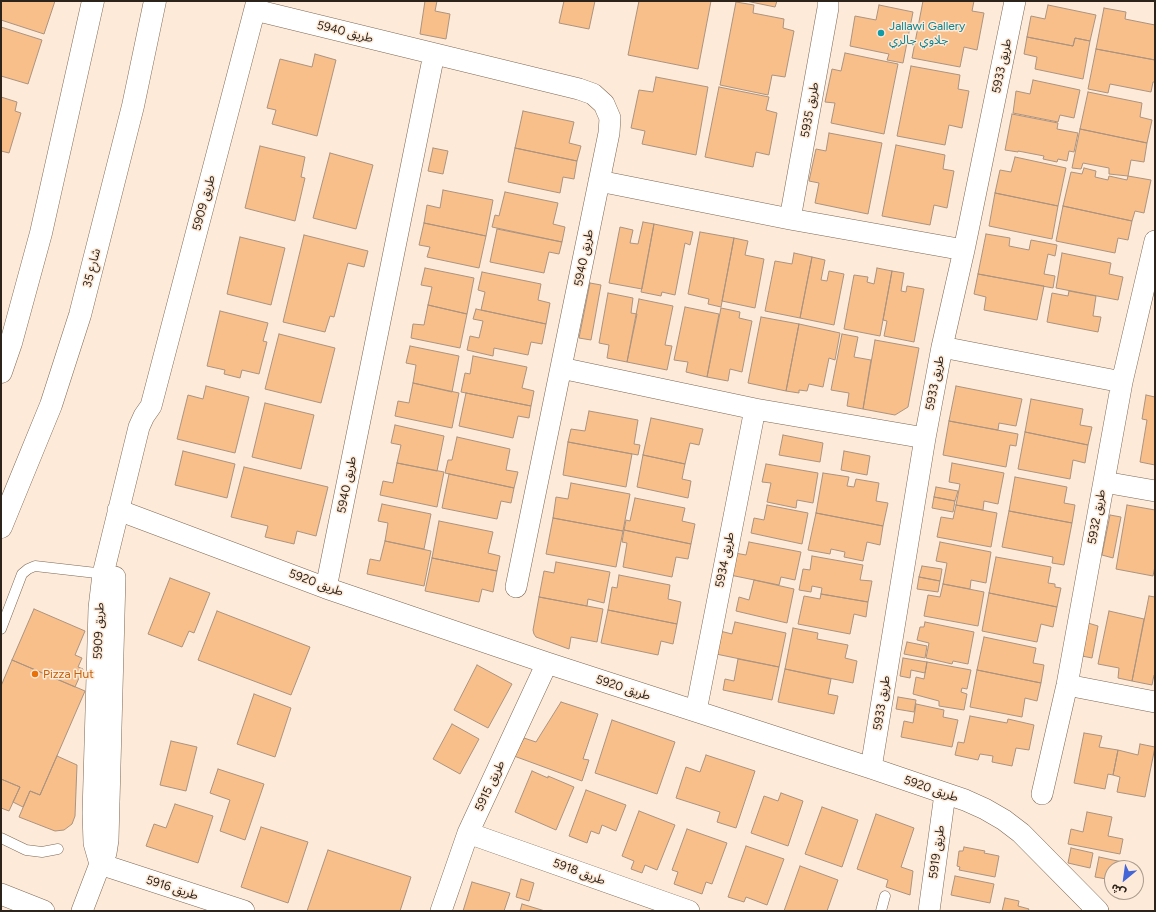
<!DOCTYPE html>
<meta charset="utf-8">
<style>
body{margin:0}
#map{position:relative;width:1156px;height:912px;overflow:hidden;background:#feead8;font-family:Figtree,"Noto Sans Arabic",sans-serif}
canvas{display:block}
.frame{position:absolute;inset:0;border:2px solid #2c231b;pointer-events:none}
.north{position:absolute;left:1104px;top:860px;width:40px;height:40px;box-sizing:border-box;background:#feead8;border:1px solid #aa9a8c;border-radius:50%;rotate:209deg;font-size:11px;font-weight:700;line-height:16px;text-align:center;color:#2c231b}
.north::after{content:'';display:block;margin:auto;width:14px;height:18px;background:#4365d7;clip-path:polygon(50% 0,100% 100%,50% 72%,0 100%)}
</style>
<div id="map">
<canvas width="1156" height="912"></canvas>
<div class="frame"></div>
<div class="north">ش</div>
</div>
<script>
const g = document.querySelector('canvas').getContext('2d');
g.lineJoin = 'round';
function fillPath(path, color) { g.fillStyle = color; g.fill(path, 'evenodd'); }
const shape = rows => new Path2D(rows.map(r => 'M' + r).join(''));
function trace(path, color, width, dash) { g.strokeStyle = color; g.lineWidth = width; g.lineCap = dash ? 'butt' : 'round'; g.setLineDash(dash || []); g.stroke(path); }
function label(font, color, halo, rows, align = 'center') {
  g.font = font + ' Figtree,"Noto Sans Arabic",sans-serif'; g.lineWidth = 3; g.setLineDash([]); g.textBaseline = 'middle'; g.strokeStyle = halo; g.fillStyle = color; for (const [text, x, y, turn = 0] of rows) {
    g.save(); g.translate(x, y); g.rotate((+turn || 0) * Math.PI / 180); g.textAlign = isNaN(turn) ? turn : align; if (halo) g.strokeText(text, 0, 0); g.fillText(text, 0, 0); g.restore();
  }
}
const building = shape([
 [1,1,55,1,44,34,1,20,1,1],
 [425,1,437,1,435,11,450,14,446,39,420,34,425,1],
 [564,1,595,1,589,29,559,23,564,1],
 [639,1,711,1,698,69,628,55,639,1],
 [746,1,777,1,775,7,746,1],
 [923,1,974,1,972,11,984,13,977,50,964,47,960,67,912,58,923,1],
 [736,2,754,5,753,13,784,19,783,28,794,31,785,77,772,75,768,95,720,85,736,2],
 [879,5,913,12,903,63,887,60,889,54,850,46,855,16,876,20,879,5],
 [1048,5,1096,15,1090,41,1075,38,1073,46,1027,37,1031,16,1045,19,1048,5],
 [1104,8,1126,12,1125,19,1155,25,1155,60,1096,49,1104,8],
 [1,27,42,40,28,84,1,76,1,27],
 [1027,37,1073,46,1075,38,1090,41,1083,79,1035,69,1037,57,1024,54,1027,37],
 [1096,49,1155,60,1155,82,1153,82,1151,92,1110,84,1108,93,1088,89,1096,49],
 [845,53,898,64,884,134,831,123,835,103,825,102,832,69,841,71,845,53],
 [315,54,336,60,317,136,272,124,276,110,267,108,280,59,312,67,315,54],
 [911,66,960,75,958,89,969,91,962,128,949,125,945,145,897,136,911,66],
 [656,77,708,87,696,155,642,144,645,131,631,128,639,90,653,92,656,77],
 [1033,80,1080,90,1074,118,1060,115,1058,122,1013,113,1016,91,1030,94,1033,80],
 [719,87,769,97,766,110,777,113,769,155,756,152,753,167,705,157,719,87],
 [1088,92,1142,103,1140,117,1152,120,1147,143,1080,129,1088,92],
 [1,97,17,102,15,111,21,113,9,153,1,151,1,97],
 [523,111,574,122,569,143,581,146,577,161,515,148,523,111],
 [1012,114,1058,123,1057,129,1078,133,1074,152,1069,151,1067,161,1058,159,1057,162,1043,159,1044,156,1018,151,1018,152,1005,150,1012,114],
 [1080,129,1147,143,1144,162,1131,160,1128,176,1109,174,1109,168,1083,163,1081,169,1072,168,1080,129],
 [829,133,882,143,868,214,815,203,819,183,809,181,816,149,826,151,829,133],
 [896,145,945,155,943,169,954,171,947,208,934,205,930,225,882,216,896,145],
 [260,146,305,157,301,177,305,178,295,221,245,208,260,146],
 [433,148,448,151,443,174,428,171,433,148],
 [515,148,577,161,574,179,563,177,560,193,508,182,515,148],
 [330,153,373,165,356,229,313,218,330,153],
 [1015,157,1066,168,1058,206,995,193,1000,170,1011,172,1015,157],
 [1084,168,1096,171,1095,177,1108,180,1109,176,1127,180,1128,176,1151,180,1144,213,1135,211,1132,221,1063,206,1071,172,1082,174,1084,168],
 [443,190,493,200,486,236,424,223,427,205,440,208,443,190],
 [505,192,558,203,553,224,565,227,562,242,492,227,495,215,499,216,505,192],
 [995,193,1058,206,1052,239,989,226,995,193],
 [1063,206,1132,221,1128,240,1118,238,1115,253,1056,241,1063,206],
 [643,222,654,224,642,289,609,283,620,227,633,230,630,243,638,244,643,222],
 [424,223,486,236,479,268,427,257,430,247,419,245,424,223],
 [654,224,693,232,690,245,685,243,675,295,662,292,661,296,641,292,654,224],
 [497,229,562,242,559,254,549,252,544,273,490,262,497,229],
 [700,232,734,238,721,307,708,304,709,299,688,294,700,232],
 [986,234,1010,238,1009,246,1029,250,1031,240,1057,245,1055,256,1048,254,1044,274,1055,276,1053,288,978,274,986,234],
 [304,235,368,251,364,267,348,263,334,317,330,316,325,332,283,322,304,235],
 [240,237,285,248,271,305,227,294,240,237],
 [734,238,748,241,745,255,764,259,755,308,722,301,734,238],
 [794,253,812,257,800,318,765,311,775,261,792,264,794,253],
 [1062,253,1111,263,1109,274,1123,277,1118,300,1056,288,1062,253],
 [812,257,825,260,821,280,827,281,829,271,844,274,834,325,800,318,812,257],
 [425,268,474,278,467,314,428,305,432,287,421,285,425,268],
 [877,268,892,271,880,336,844,329,854,275,868,277,867,282,874,284,877,268],
 [892,271,904,273,901,291,906,292,907,286,924,289,914,342,884,336,887,321,883,320,892,271],
 [482,272,541,284,538,300,550,303,546,324,481,310,485,292,478,290,482,272],
 [978,274,1044,286,1037,320,984,310,986,297,974,294,978,274],
 [590,283,601,285,591,340,579,338,590,283],
 [1069,291,1096,296,1093,316,1101,317,1098,332,1047,322,1052,293,1068,296,1069,291],
 [608,293,633,298,631,313,637,314,627,362,607,358,609,345,599,343,608,293],
 [639,299,673,306,665,345,672,346,667,370,627,362,639,299],
 [428,305,467,314,460,348,411,338,413,324,424,325,428,305],
 [685,307,719,314,707,377,686,372,688,362,674,360,685,307],
 [721,308,740,312,739,318,752,321,742,372,730,369,728,381,707,377,721,308],
 [476,309,546,324,542,344,531,342,528,355,494,348,493,356,467,350,470,336,479,338,483,321,473,319,476,309],
 [220,311,268,323,263,341,267,342,259,374,242,370,240,378,224,374,225,370,207,366,220,311],
 [761,317,799,324,786,391,748,383,761,317],
 [799,324,840,333,835,360,829,358,823,387,809,384,807,391,799,390,799,393,786,391,799,324],
 [279,334,335,348,321,403,265,389,279,334],
 [842,334,858,337,854,357,871,360,863,409,847,406,849,393,831,390,842,334],
 [875,340,919,348,908,407,895,415,863,409,875,340],
 [410,346,459,356,452,392,413,383,416,365,406,363,410,346],
 [473,356,527,367,522,388,534,391,531,406,461,392,465,373,470,374,473,356],
 [413,383,459,393,452,428,395,416,398,401,409,403,413,383],
 [206,386,249,397,235,453,177,439,188,395,203,399,206,386],
 [956,386,1022,399,1016,426,999,423,998,430,949,421,956,386],
 [466,393,531,406,529,418,518,416,513,438,459,426,466,393],
 [1146,395,1155,397,1155,465,1140,462,1147,420,1142,419,1146,395],
 [1031,399,1083,409,1080,425,1092,427,1088,445,1025,432,1031,399],
 [265,403,314,415,301,469,252,457,265,403],
 [589,411,638,420,634,444,640,445,638,455,568,442,571,429,585,431,589,411],
 [651,418,703,429,699,445,690,443,685,464,643,455,651,418],
 [949,421,1018,434,1016,446,1010,445,1006,467,943,455,949,421],
 [395,425,444,436,437,471,397,463,401,445,391,443,395,425],
 [1025,432,1088,445,1085,463,1073,460,1070,479,1018,469,1025,432],
 [783,435,823,443,820,462,779,455,783,435],
 [457,437,510,449,506,470,518,472,514,488,445,473,448,460,452,460,457,437],
 [568,442,632,454,626,487,563,475,568,442],
 [183,451,235,464,227,498,175,485,183,451],
 [844,451,870,456,867,475,841,470,844,451],
 [643,455,685,464,682,479,691,481,688,498,637,487,643,455],
 [397,463,444,472,437,507,380,495,383,481,393,483,397,463],
 [952,463,1004,473,998,504,984,501,983,510,956,505,960,484,949,482,952,463],
 [766,464,818,473,813,503,797,500,796,508,767,502,771,483,762,482,766,464],
 [244,467,328,487,316,536,297,531,294,544,265,537,268,526,231,517,244,467],
 [823,473,849,477,847,486,854,487,856,479,879,483,876,501,888,503,883,526,816,513,823,473],
 [449,474,514,488,511,503,501,501,497,519,442,508,449,474],
 [1015,477,1067,487,1064,503,1075,505,1072,523,1009,511,1015,477],
 [571,483,630,494,623,531,553,518,556,497,568,499,571,483],
 [936,487,958,491,955,501,934,497,936,487],
 [934,497,955,501,953,512,932,508,934,497],
 [635,498,685,508,682,521,695,524,691,544,624,530,626,520,630,521,635,498],
 [382,504,431,514,424,549,385,541,388,523,378,521,382,504],
 [767,505,808,513,802,544,751,533,754,518,764,520,767,505],
 [956,505,997,513,991,547,937,537,941,517,953,519,956,505],
 [1127,505,1155,510,1155,566,1153,576,1116,569,1127,505],
 [1009,511,1072,523,1064,565,1052,563,1053,557,1002,547,1009,511],
 [816,513,883,526,880,545,867,542,863,561,844,557,845,552,831,549,830,554,808,550,816,513],
 [1110,515,1121,517,1113,558,1102,555,1110,515],
 [553,518,623,531,616,567,546,554,553,518],
 [439,521,493,532,488,553,500,556,497,571,432,558,439,521],
 [624,530,691,544,688,559,676,557,672,577,623,567,627,543,622,542,624,530],
 [385,541,431,551,424,586,367,574,370,559,380,561,385,541],
 [749,542,801,552,795,580,781,577,779,585,730,575,735,553,746,555,749,542],
 [940,542,991,552,986,583,971,580,970,589,943,584,947,563,936,561,940,542],
 [812,556,863,565,860,580,872,581,868,602,821,594,822,588,812,586,811,592,799,590,803,569,810,570,812,556],
 [996,557,1051,567,1048,583,1055,584,1055,587,1061,588,1057,607,989,593,996,557],
 [432,558,497,571,493,592,482,589,479,602,425,591,432,558],
 [556,562,610,572,604,603,588,599,587,606,539,597,544,571,554,573,556,562],
 [922,566,942,569,940,581,919,577,922,566],
 [619,575,670,585,668,599,681,602,677,624,608,610,612,587,617,588,619,575],
 [919,577,940,581,938,592,917,589,919,577],
 [170,578,210,593,194,633,189,631,182,647,148,634,170,578],
 [754,580,794,589,787,623,736,611,739,597,749,600,754,580],
 [943,584,984,592,978,626,924,616,928,595,940,597,943,584],
 [989,593,1057,607,1053,627,1041,624,1037,642,982,631,989,593],
 [821,594,868,602,866,617,854,614,850,634,798,624,804,596,820,599,821,594],
 [1149,596,1155,597,1155,676,1154,675,1152,685,1132,681,1149,596],
 [539,597,603,609,597,642,571,637,569,649,536,637,534,634,533,630,539,597],
 [34,609,85,631,75,655,82,658,78,667,83,669,75,687,12,660,34,609],
 [608,610,677,624,673,644,661,641,658,655,601,643,608,610],
 [217,611,310,647,291,695,198,660,217,611],
 [1109,611,1144,619,1132,681,1118,678,1119,668,1098,664,1109,611],
 [735,622,786,633,779,667,716,654,720,631,732,634,735,622],
 [925,622,974,632,968,664,953,661,952,664,926,658,929,643,917,640,920,627,924,627,925,622],
 [1088,623,1098,626,1092,658,1082,656,1088,623],
 [793,628,818,633,817,639,848,645,845,658,857,661,853,683,785,669,793,628],
 [984,637,1036,648,1033,663,1044,665,1041,683,977,670,984,637],
 [907,642,927,646,925,658,904,654,907,642],
 [903,658,927,662,925,673,911,670,910,678,900,676,903,658],
 [738,659,779,667,772,700,723,690,725,679,734,681,738,659],
 [12,660,85,691,40,795,30,791,23,807,13,802,20,787,1,779,1,686,12,660],
 [927,662,971,670,967,689,962,688,961,692,967,694,964,710,939,706,939,701,913,694,916,677,924,679,927,662],
 [477,665,512,684,488,728,454,710,477,665],
 [785,669,831,679,828,694,838,696,834,714,778,702,785,669],
 [977,670,1041,683,1037,701,1025,698,1022,717,970,707,977,670],
 [254,694,291,708,275,757,237,744,254,694],
 [898,697,916,700,914,712,896,709,898,697],
 [561,702,598,714,583,759,589,760,582,781,514,756,524,738,536,742,561,702],
 [916,704,944,710,943,717,958,720,952,747,901,737,904,721,913,723,916,704],
 [970,716,1007,723,1008,719,1034,725,1029,750,1016,748,1012,766,992,762,993,756,980,754,978,760,955,755,958,742,964,743,970,716],
 [612,720,675,742,657,794,595,773,612,720],
 [452,724,479,739,460,774,433,759,452,724],
 [1084,733,1102,736,1099,747,1118,750,1113,775,1108,774,1105,789,1074,783,1084,733],
 [171,741,197,747,186,791,160,785,171,741],
 [1140,744,1155,747,1145,797,1117,792,1120,777,1113,775,1118,750,1138,755,1140,744],
 [706,755,755,771,736,828,717,822,720,812,676,798,686,767,700,772,706,755],
 [57,756,77,765,75,816,72,824,64,830,55,831,19,817,30,791,40,795,57,756],
 [218,769,264,784,245,840,220,831,230,800,210,793,218,769],
 [532,771,548,778,548,776,574,787,556,830,515,812,532,771],
 [1,779,20,787,9,811,1,808,1,779],
 [586,790,626,805,616,831,602,825,599,834,591,831,587,843,569,836,586,790],
 [781,793,803,801,788,846,751,833,764,796,778,801,781,793],
 [175,804,213,816,198,863,146,846,154,824,166,828,175,804],
 [822,807,858,820,842,867,805,854,822,807],
 [639,811,675,825,657,870,645,865,642,873,631,869,634,861,622,856,639,811],
 [1087,812,1112,817,1108,836,1123,839,1120,854,1068,844,1071,829,1083,832,1087,812],
 [876,814,914,828,901,867,913,871,910,895,886,887,888,880,857,869,876,814],
 [261,827,308,842,288,903,241,887,261,827],
 [687,829,727,843,712,884,706,882,702,894,674,884,678,872,672,870,687,829],
 [746,846,784,859,767,905,746,897,744,902,728,897,746,846],
 [964,847,985,851,984,853,999,856,995,877,959,870,960,867,957,866,959,851,963,851,964,847],
 [1071,848,1093,853,1090,868,1068,863,1071,848],
 [328,850,411,877,400,911,307,911,328,850],
 [1099,857,1127,863,1126,868,1112,868,1112,880,1095,877,1099,857],
 [800,866,838,880,827,911,784,911,800,866],
 [955,876,994,884,990,903,951,895,955,876],
 [521,879,534,883,529,901,516,897,521,879],
 [472,882,510,893,504,911,463,911,472,882],
 [1005,898,1019,901,1018,906,1029,909,1028,911,1002,911,1005,898],
 [522,904,545,911,520,911,522,904]
]);
const service = shape([
 [1,629,22,574,28,569,35,566,105,574],
 [1,838,26,850,42,852,58,849],
 [881,911,885,896]
]);
const minor = shape([
 [255,10,579,89,593,94,604,104,610,118,609,133,516,587],
 [599,181,790,219,964,250],
 [790,219,828,8,828,1],
 [942,347,1122,382],
 [561,368,755,409,925,438],
 [1104,482,1155,491],
 [118,510,326,588,547,663,871,768,965,800,985,809,1004,820,1021,833,1098,911],
 [326,588,434,54],
 [1067,685,1155,702],
 [696,711,755,409],
 [871,768,925,438,942,347,964,250,1015,1],
 [1042,794,1067,685,1122,382,1155,241],
 [468,833,689,911],
 [100,864,94,843,93,813,99,608,103,574,139,427,144,416,151,406,257,1],
 [100,864,244,911],
 [1,894,44,911],
 [82,911,100,864,106,853,108,840,115,577],
 [441,911,468,833,547,663],
 [929,911,945,794]
]);
const secondary = shape([
 [1,372,11,343,41,233,93,1],
 [1,527,51,405,80,315,133,106,155,1]
]);
const markers = [
 [881,33,4,"#0f9aa8"],
 [35,674,4,"#e8710a"]
];
const cultureNames = [
 ["Jallawi Gallery",889,26],
 ["جلاوي جالري",889,40]
];
const streetNames = [
 ["طريق 5940",345,32,14],
 ["طريق 5933",1002,66,-78],
 ["طريق 5935",810,110,-80],
 ["طريق 5909",204,203,-75],
 ["طريق 5940",584,258,-79],
 ["شارع 35",92,268,-76],
 ["طريق 5933",935,383,-79],
 ["طريق 5940",347,485,-79],
 ["طريق 5932",1097,517,-80],
 ["طريق 5934",725,560,-79],
 ["طريق 5920",316,583,20],
 ["طريق 5909",99,631,-88],
 ["طريق 5920",623,688,18],
 ["طريق 5933",882,703,-81],
 ["طريق 5915",490,786,-65],
 ["طريق 5920",931,789,19],
 ["طريق 5919",937,852,-82],
 ["طريق 5918",579,872,20],
 ["طريق 5916",172,888,18]
];
const foodNames = [
 ["Pizza Hut",43,674]
];
fillPath(building, '#f8bf8b');
trace(building, '#ab937f', 1);
trace(service, '#7d6854', 11);
trace(minor, '#7d6854', 22);
trace(secondary, '#7d6854', 23);
trace(service, '#fff', 10);
trace(minor, '#fff', 21);
trace(secondary, '#fff', 22);
for (const [x, y, r, color] of markers) { const dot = new Path2D(); dot.arc(x, y, r, 0, 2 * Math.PI); g.fillStyle = color; g.fill(dot); trace(dot, '#feead8', 1.5); }
label('12px', '#0d838f', '#feead8', cultureNames, 'left');
label('12px', '#2c231b', '#feead8', streetNames);
label('12px', '#c56008', '#feead8', foodNames, 'left');
</script>
